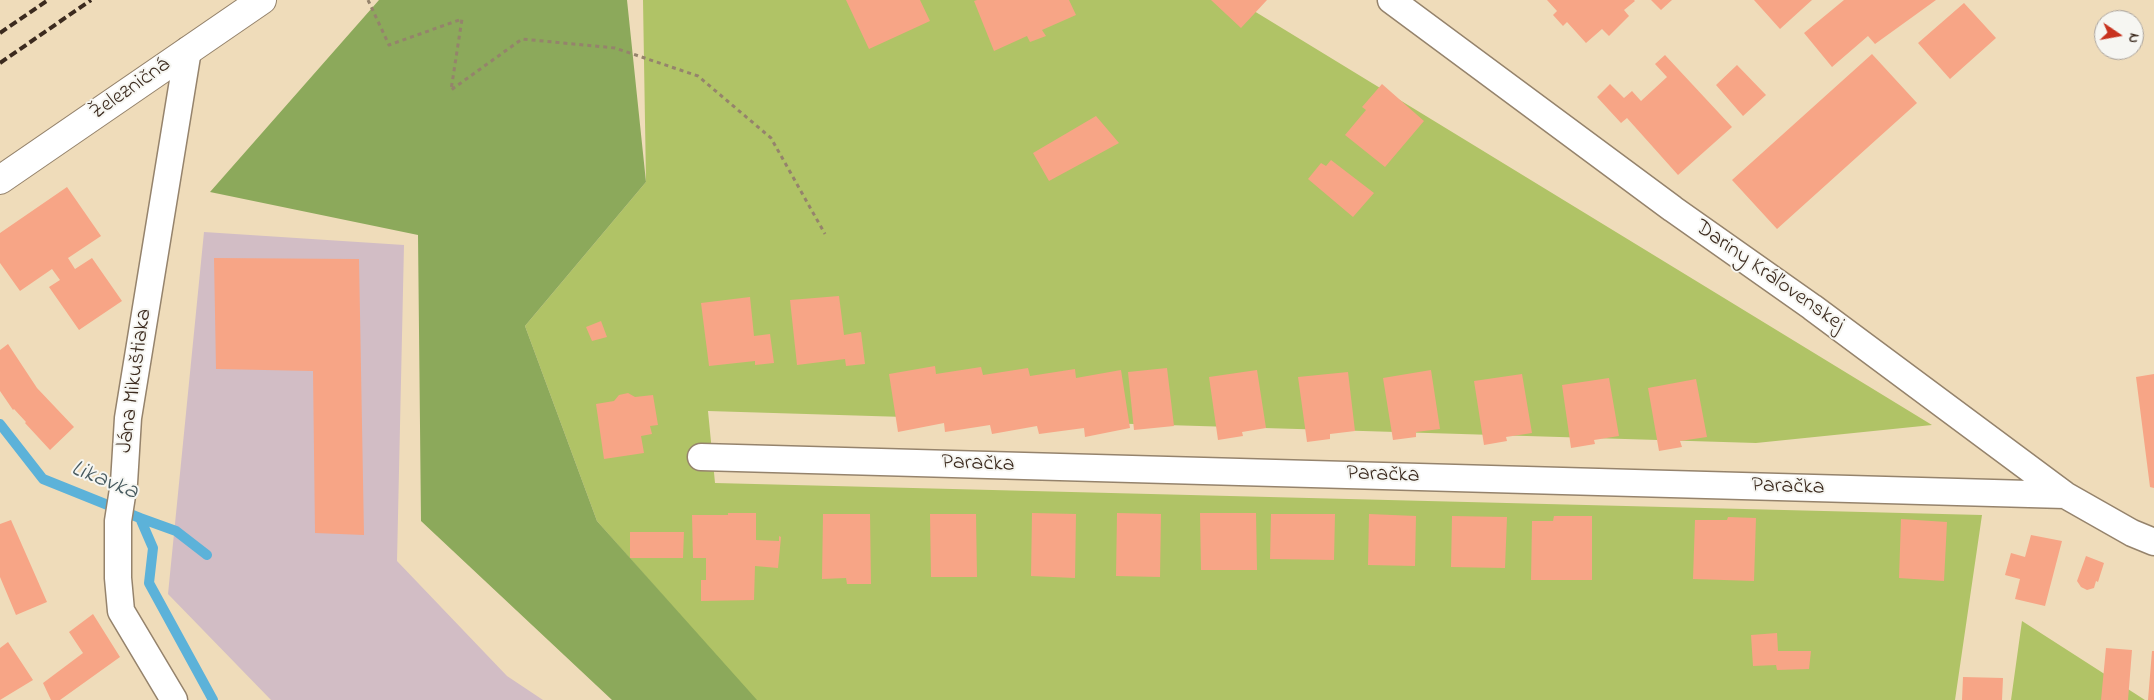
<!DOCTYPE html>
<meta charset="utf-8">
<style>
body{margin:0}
#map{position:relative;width:2154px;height:700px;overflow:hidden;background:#efdcba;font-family:"Indie Flower",sans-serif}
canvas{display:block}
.north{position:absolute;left:2094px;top:10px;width:50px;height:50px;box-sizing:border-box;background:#f6f6f2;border:1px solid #aba49d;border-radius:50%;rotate:102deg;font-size:14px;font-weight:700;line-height:20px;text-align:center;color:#3b2a1e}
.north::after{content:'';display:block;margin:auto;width:18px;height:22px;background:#c8321e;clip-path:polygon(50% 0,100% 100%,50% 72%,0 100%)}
</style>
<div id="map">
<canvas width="2154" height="700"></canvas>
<div class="north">N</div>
</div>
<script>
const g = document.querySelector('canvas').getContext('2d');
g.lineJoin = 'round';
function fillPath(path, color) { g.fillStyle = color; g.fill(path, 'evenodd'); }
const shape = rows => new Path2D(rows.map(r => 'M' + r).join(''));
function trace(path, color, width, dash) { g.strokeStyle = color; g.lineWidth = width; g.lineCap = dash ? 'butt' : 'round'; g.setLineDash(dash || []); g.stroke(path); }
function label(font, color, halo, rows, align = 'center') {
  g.font = font + ' "Indie Flower",sans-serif'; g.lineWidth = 4; g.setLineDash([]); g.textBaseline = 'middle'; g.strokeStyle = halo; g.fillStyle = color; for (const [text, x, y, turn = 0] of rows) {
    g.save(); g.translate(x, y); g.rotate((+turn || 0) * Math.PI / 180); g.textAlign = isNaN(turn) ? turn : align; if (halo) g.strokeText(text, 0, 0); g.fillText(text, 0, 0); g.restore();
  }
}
const industrial = shape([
 [204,232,404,245,397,561,507,676,543,700,271,700,168,594]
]);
const green = shape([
 [643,0,1236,0,1932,425,1756,443,708,411,715,483,1982,515,1955,700,755,700,597,521,525,326,646,182],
 [2022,621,2145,700,2011,700]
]);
const forest = shape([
 [379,0,627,0,646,182,525,326,597,521,757,700,612,700,421,521,418,235,210,192]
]);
const stream = shape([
 [0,424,43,479,140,518,153,548,149,583,213,700],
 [140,518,176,531,207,555]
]);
const building = shape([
 [846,0,920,0,930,21,869,49],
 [977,0,1069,0,1076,15,1042,30,1046,36,1030,42,1027,36,994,51,974,1],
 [1211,0,1267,0,1241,28],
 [1547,0,1634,0,1635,1,1624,10,1629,16,1609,36,1602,29,1586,43,1567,22,1563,26,1553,15,1557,11],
 [1651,0,1672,0,1661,10],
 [1754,0,1812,0,1780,29],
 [1844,0,1936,0,1875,44,1868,36,1832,67,1804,33],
 [1964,3,1996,38,1950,79,1918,43],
 [1872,54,1917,103,1777,229,1732,180],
 [1665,55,1732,127,1678,175,1627,118,1621,123,1597,97,1610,84,1624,98,1632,91,1641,101,1667,77,1655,64],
 [1737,65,1766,95,1743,116,1716,85],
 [1382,84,1424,121,1385,167,1345,135,1366,110,1362,107],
 [1096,116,1119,143,1049,181,1033,153],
 [1331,160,1374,193,1353,217,1308,179,1321,163,1326,166],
 [67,187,101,236,68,258,75,269,92,258,122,301,79,330,49,287,60,280,52,269,20,291,0,263,0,233],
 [214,258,359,259,364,535,315,533,313,371,216,369],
 [839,296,844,335,861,332,865,364,846,366,845,359,797,365,790,300],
 [750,297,754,336,770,334,774,363,755,365,755,361,709,366,701,303],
 [601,321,607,337,592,341,586,327],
 [8,344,37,388,74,427,50,450,25,423,26,422,14,409,13,410,0,391,0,350],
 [935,366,936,374,981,367,983,375,1028,368,1030,376,1075,369,1076,378,1121,370,1130,428,1085,437,1084,428,1039,434,1037,426,992,434,990,425,945,432,944,423,898,432,889,374],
 [1167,368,1174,426,1134,430,1128,372],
 [1257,370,1266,428,1242,432,1243,436,1218,440,1209,377],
 [1431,370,1440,429,1416,432,1416,437,1393,440,1383,378],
 [1348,372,1355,431,1330,434,1330,439,1307,442,1298,377],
 [1522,374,1532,433,1506,437,1507,441,1484,445,1474,381],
 [2154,374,2154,488,2150,487,2136,377],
 [1609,378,1619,436,1594,440,1595,444,1571,448,1562,385],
 [1696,379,1707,437,1680,441,1682,447,1659,451,1648,388],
 [628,393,635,397,653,395,658,425,650,426,652,434,641,436,644,453,604,459,596,404,614,401,619,395],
 [728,513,756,513,756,540,779,541,779,536,781,537,778,568,755,566,754,600,701,601,701,580,706,580,706,558,693,558,692,515,728,515],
 [1032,513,1076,514,1075,578,1031,576],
 [1117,513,1161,514,1160,577,1116,576],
 [1200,513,1256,513,1257,570,1201,570],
 [823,514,870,514,871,584,847,584,846,578,822,579],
 [930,514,976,514,977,577,931,577],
 [1271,514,1335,514,1334,560,1270,559],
 [1369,514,1416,516,1415,566,1368,565],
 [1452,516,1507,517,1505,568,1451,567],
 [1554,516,1592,516,1592,580,1531,580,1532,521,1553,521],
 [1728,517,1756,518,1754,581,1693,579,1695,520,1727,520],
 [1901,519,1947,522,1944,581,1899,578],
 [11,520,47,602,16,615,0,577,0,524],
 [630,532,684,532,683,558,630,558],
 [2031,535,2062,541,2045,606,2015,599,2020,579,2005,575,2011,553,2025,557],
 [2086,556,2104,563,2098,582,2096,581,2094,588,2087,590,2081,587,2077,581],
 [93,614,120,657,60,700,51,700,43,683,83,653,69,632],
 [1777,633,1778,651,1811,651,1809,669,1777,670,1776,665,1753,666,1751,635],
 [8,642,33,680,0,700,0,648],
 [2106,648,2132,650,2128,700,2101,700],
 [2152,651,2154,651,2154,700,2148,700],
 [1963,677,2003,678,2002,700,1962,700]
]);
const path = shape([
 [368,0,389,45,462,19,451,90,522,39,615,48,698,76,771,138,825,234]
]);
const minor = shape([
 [1391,0,1673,209,1812,307,2065,495,2132,533,2154,542],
 [701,457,2065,495],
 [174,700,121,611,118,578,118,521,124,483,128,418,188,50]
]);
const tertiary = shape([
 [0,180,262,0]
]);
const rail = shape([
 [0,33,48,0],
 [0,63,91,0]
]);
const streetNames = [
 ["Železničná",131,90,-35],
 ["Dariny Kráľovenskej",1769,277,35],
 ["Jána Mikuštiaka",136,381,-82],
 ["Paračka",978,465,2],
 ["Paračka",1383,476,2],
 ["Paračka",1788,488,2]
];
const waterNames = [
 ["Likavka",104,482,22]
];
fillPath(industrial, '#d2bdc5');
fillPath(green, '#b0c366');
fillPath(forest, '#8ca95b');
trace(stream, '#5cb2d9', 10);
fillPath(building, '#f7a586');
trace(minor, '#95836c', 29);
trace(tertiary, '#95836c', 30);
trace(path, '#95836c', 3, [4, 4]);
trace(minor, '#fff', 26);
trace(tertiary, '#fff', 28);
trace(rail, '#3b2a1e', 4, [8, 4]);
label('22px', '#3b2a1e', '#f6f6f2', streetNames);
label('italic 24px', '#475a5f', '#f6f6f2', waterNames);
</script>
